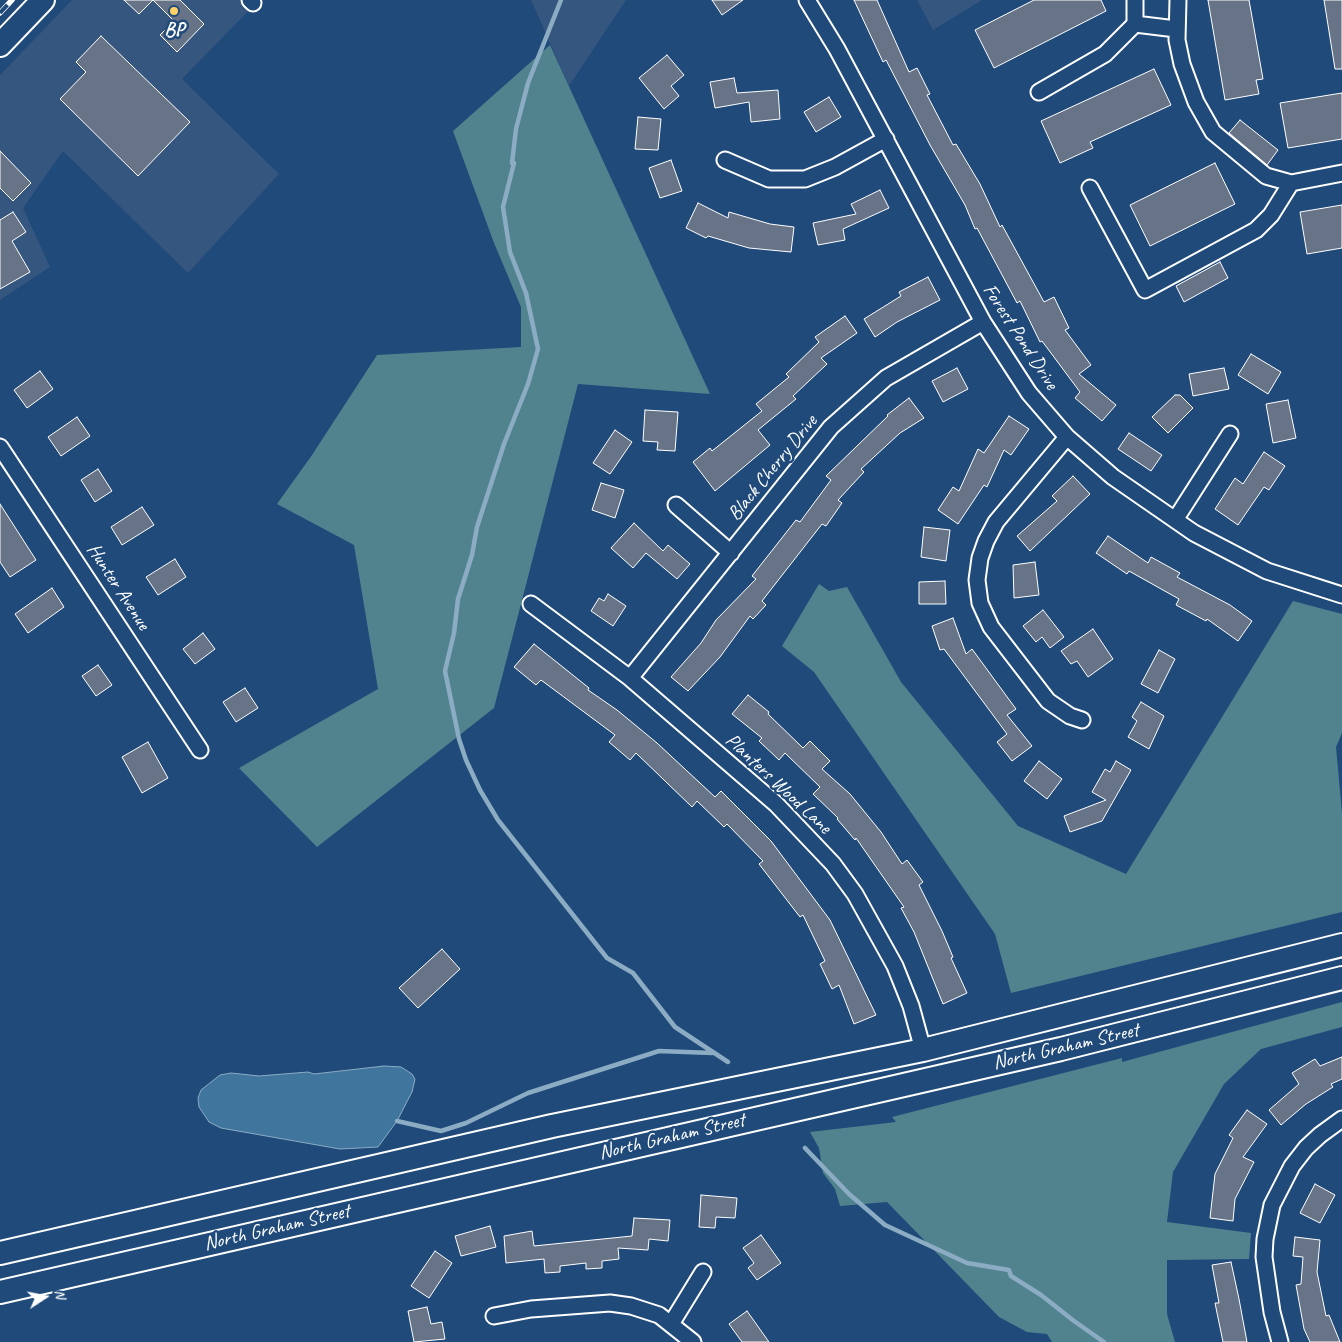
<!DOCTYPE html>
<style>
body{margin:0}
#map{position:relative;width:1342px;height:1342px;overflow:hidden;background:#1f4a7a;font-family:Caveat,sans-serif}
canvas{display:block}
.north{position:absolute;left:20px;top:1272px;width:50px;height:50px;-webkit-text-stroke:4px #1f4a7a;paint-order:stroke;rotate:79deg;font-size:14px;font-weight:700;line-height:20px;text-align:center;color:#fff}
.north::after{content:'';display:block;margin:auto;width:18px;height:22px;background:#fff;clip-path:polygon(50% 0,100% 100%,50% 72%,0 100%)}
</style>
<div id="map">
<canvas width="1342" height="1342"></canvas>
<div class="north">N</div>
</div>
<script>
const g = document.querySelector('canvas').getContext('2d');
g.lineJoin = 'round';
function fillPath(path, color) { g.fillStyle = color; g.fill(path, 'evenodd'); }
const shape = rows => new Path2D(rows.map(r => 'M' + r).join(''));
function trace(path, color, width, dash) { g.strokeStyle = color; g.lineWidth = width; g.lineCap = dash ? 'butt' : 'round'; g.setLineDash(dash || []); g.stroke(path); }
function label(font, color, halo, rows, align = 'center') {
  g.font = font + ' Caveat,sans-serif'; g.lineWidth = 5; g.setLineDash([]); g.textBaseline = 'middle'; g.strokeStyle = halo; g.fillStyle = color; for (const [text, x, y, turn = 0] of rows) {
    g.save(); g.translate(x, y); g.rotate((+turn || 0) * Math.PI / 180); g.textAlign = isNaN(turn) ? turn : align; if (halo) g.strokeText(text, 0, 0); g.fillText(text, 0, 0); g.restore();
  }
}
const built = shape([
 [72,0,259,0,182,79,279,174,188,273,63,151,23,208,50,267,0,300,0,75],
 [531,0,626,0,569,86],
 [917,0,982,0,933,30]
]);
const green = shape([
 [550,45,710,394,578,384,494,708,317,847,239,768,378,689,354,545,277,504,312,455,377,355,521,347,521,307,494,243,453,131],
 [819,584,829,591,847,587,901,682,1018,826,1126,874,1293,601,1342,614,1342,733,1336,747,1342,813,1342,912,1011,993,995,934,814,672,782,646],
 [1342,1002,1342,1027,1261,1049,1224,1084,1173,1172,1167,1222,1251,1233,1249,1259,1167,1260,1167,1314,1175,1342,1052,1342,1047,1334,1027,1332,999,1317,887,1202,840,1206,835,1189,823,1173,819,1148,810,1132,896,1122,892,1117,1122,1058,1122,1062]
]);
const water = shape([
 [384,1066,401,1067,412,1074,415,1079,412,1092,397,1121,378,1147,340,1149,221,1128,209,1122,199,1107,198,1098,201,1090,220,1075,231,1073,259,1076,308,1072,314,1074,384,1066]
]);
const stream = shape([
 [561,0,528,83,516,129,512,163,514,163,503,207,510,252,526,293,538,349,528,384,504,444,477,527,472,555,458,599,454,633,445,671,459,739,466,760,480,790,498,820,607,958,633,973,675,1027,728,1062],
 [397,1121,441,1131,466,1123,528,1093,659,1051,712,1053],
 [805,1148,849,1194,885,1225,967,1263,1009,1270,1011,1276,1041,1295,1074,1321,1104,1342]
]);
const building = shape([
 [124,0,180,0,204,24,177,52,160,35,174,21,153,0,139,14,124,0],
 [712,0,743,0,722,15,712,0],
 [854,0,877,0,909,72,917,68,930,94,927,95,953,145,956,144,980,184,1000,227,1002,225,1044,302,1054,297,1069,328,1065,330,1091,365,1079,374,1116,405,1102,421,1075,398,1080,392,1042,341,1040,342,1020,301,1017,303,977,228,975,229,965,205,930,145,886,60,883,62,854,0],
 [1034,0,1101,0,1106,11,994,68,975,30,1034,0],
 [1208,0,1249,0,1263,79,1256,80,1259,94,1225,100,1208,0],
 [1324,0,1342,0,1342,69,1335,69,1324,0],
 [101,36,190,122,138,176,60,99,86,72,76,62,101,36],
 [667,55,684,75,671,86,679,96,664,109,639,78,667,55],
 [1154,69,1171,105,1090,142,1093,148,1060,163,1041,121,1154,69],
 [734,78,737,93,778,90,780,119,751,122,749,102,715,108,710,82,734,78],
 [1342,93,1342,139,1288,148,1280,103,1342,93],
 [829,97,841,117,816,132,804,112,829,97],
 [638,117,661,119,658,150,635,149,638,117],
 [1240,120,1278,150,1267,165,1229,133,1240,120],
 [0,151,31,183,13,201,0,188,0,151],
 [671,160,682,191,660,198,649,168,671,160],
 [1215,163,1235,204,1150,246,1130,205,1215,163],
 [880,190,889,208,843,229,845,240,818,245,813,223,856,214,851,204,880,190],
 [698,203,728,218,729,212,770,224,794,227,791,252,749,248,708,236,706,238,686,228,698,203],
 [1342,205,1342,248,1307,254,1300,212,1342,205],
 [13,212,26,232,12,241,30,272,0,289,0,220,13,212],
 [1220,262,1228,278,1184,302,1176,286,1220,262],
 [928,277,940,300,897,322,875,337,864,319,901,296,899,292,928,277],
 [845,316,857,333,821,358,827,364,793,396,796,399,758,430,770,445,715,491,693,462,710,448,712,451,762,411,756,404,789,377,786,374,819,342,815,337,845,316],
 [1251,354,1281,372,1268,394,1238,375,1251,354],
 [957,368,968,389,943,402,932,381,957,368],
 [1224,368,1229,389,1193,396,1189,374,1224,368],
 [40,371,53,389,27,408,14,390,40,371],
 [1175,395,1180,395,1193,408,1168,433,1152,417,1175,395],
 [909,398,924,418,900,433,861,469,864,472,838,500,842,503,826,526,822,524,762,601,766,605,753,619,750,616,720,657,688,691,671,677,701,643,716,620,756,579,752,576,796,520,800,522,831,480,826,476,888,416,887,415,909,398],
 [1288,400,1296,438,1273,443,1266,404,1288,400],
 [645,410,678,412,675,451,657,450,658,442,643,441,645,410],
 [1009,416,1029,429,1011,455,1004,450,987,487,984,485,958,524,938,510,953,487,959,491,978,449,984,453,1009,416],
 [77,417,90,436,61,456,48,437,77,417],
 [615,430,632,442,610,474,593,463,615,430],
 [1129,433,1162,455,1151,471,1118,449,1129,433],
 [1264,452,1285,466,1269,490,1264,487,1238,525,1215,509,1235,478,1243,484,1264,452],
 [98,469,112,491,95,502,81,480,98,469],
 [1073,476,1090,494,1030,551,1017,536,1057,501,1052,496,1073,476],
 [601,483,624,490,615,518,592,510,601,483],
 [0,504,36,560,10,577,0,562,0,504],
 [142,507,154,525,122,545,111,527,142,507],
 [634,523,663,551,668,545,690,564,677,579,646,553,633,568,611,548,634,523],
 [924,527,950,530,946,561,921,557,924,527],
 [1108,536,1148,563,1151,557,1180,573,1177,577,1230,605,1252,621,1238,641,1207,619,1206,621,1176,605,1179,599,1129,571,1127,574,1096,553,1108,536],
 [175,559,186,577,158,595,146,577,175,559],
 [1035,562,1039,595,1014,598,1013,565,1035,562],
 [945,581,946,604,919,604,919,582,945,581],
 [52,588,64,607,28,633,15,614,52,588],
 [608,594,626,606,613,626,591,611,599,598,604,601,608,594],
 [1043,610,1064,637,1050,648,1042,637,1036,642,1023,626,1043,610],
 [953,618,966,654,972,649,1016,709,1007,715,1032,746,1012,761,997,742,1007,734,944,649,940,650,932,626,953,618],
 [1093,629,1113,659,1088,677,1077,661,1071,664,1061,651,1093,629],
 [203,633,215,649,195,664,183,649,203,633],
 [534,644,589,688,588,690,617,710,657,743,715,797,721,791,771,841,830,920,876,1015,854,1024,839,985,832,989,820,964,825,961,803,915,800,917,759,864,763,861,727,824,724,827,697,801,692,807,636,753,630,760,609,742,615,735,541,680,536,685,514,667,534,644],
 [1159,650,1175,659,1158,693,1141,684,1159,650],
 [98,665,112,685,96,696,82,676,98,665],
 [245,688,258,708,236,722,223,702,245,688],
 [748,695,769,712,768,714,803,748,810,741,830,761,822,769,850,794,881,832,902,864,907,860,923,882,919,885,942,931,953,957,951,958,967,993,943,1004,914,932,901,908,904,907,856,838,855,840,837,819,838,818,813,794,820,787,785,753,779,760,759,741,762,738,732,714,748,695],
 [1141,702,1164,716,1149,749,1128,737,1137,721,1132,717,1141,702],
 [148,742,168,778,142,793,122,757,148,742],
 [1039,761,1062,779,1047,799,1024,781,1039,761],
 [1116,761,1131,770,1102,821,1070,832,1064,816,1106,800,1092,792,1105,769,1110,772,1116,761],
 [442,949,460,969,418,1008,399,988,442,949],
 [1342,1057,1342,1079,1331,1084,1333,1087,1306,1104,1281,1125,1269,1110,1299,1084,1292,1073,1315,1059,1320,1066,1342,1057],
 [1247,1110,1267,1124,1243,1157,1254,1162,1235,1199,1233,1221,1210,1218,1215,1174,1233,1138,1229,1135,1247,1110],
 [1315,1184,1335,1195,1320,1223,1300,1213,1315,1184],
 [701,1195,737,1198,735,1218,716,1217,715,1228,699,1227,701,1195],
 [634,1218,670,1220,668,1241,649,1239,648,1250,618,1248,619,1259,602,1261,602,1268,586,1269,586,1263,560,1266,560,1272,545,1273,544,1259,506,1263,504,1236,532,1231,534,1246,632,1236,634,1218],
 [490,1226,496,1247,461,1256,455,1236,490,1226],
 [761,1235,781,1263,757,1280,748,1268,754,1263,743,1248,761,1235],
 [1295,1237,1320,1240,1317,1272,1326,1316,1329,1315,1340,1342,1310,1342,1304,1329,1296,1285,1301,1284,1303,1257,1293,1256,1295,1237],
 [435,1251,452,1263,429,1298,411,1286,435,1251],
 [1231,1262,1239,1299,1247,1342,1223,1342,1215,1303,1219,1303,1212,1265,1231,1262],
 [427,1307,431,1324,442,1322,445,1339,414,1342,408,1311,427,1307],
 [747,1311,769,1342,742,1342,729,1324,747,1311]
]);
const minor = shape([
 [250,0,253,3],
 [807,0,837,49,983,322,1029,393,1067,437,1113,477,1194,533,1267,571,1342,595],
 [1135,0,1135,24,1176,29],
 [1178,0,1177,40,1182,64,1196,102,1213,132,1266,176,1291,183,1342,173],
 [1039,92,1105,54,1135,24],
 [725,160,769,179,805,179,835,167,886,139],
 [1090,188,1145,290,1256,230,1271,215,1291,183],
 [1067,437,996,522,986,541,980,558,977,580,980,603,991,627,1048,701,1070,716,1082,720],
 [0,447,200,750],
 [676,505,731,553],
 [1175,520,1230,434],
 [531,604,630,678,776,804,833,864,855,894,895,966,911,1006,923,1050],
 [630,678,831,427,886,378,983,322],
 [494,1316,531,1309,610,1303,631,1306,659,1315,693,1342],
 [671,1324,703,1272],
 [1280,1342,1272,1312,1264,1257,1265,1239,1272,1205,1292,1166,1306,1148,1320,1135,1342,1119]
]);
const secondary = shape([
 [0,45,43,0],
 [0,1253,552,1126,923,1050,1342,945],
 [0,1292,1061,1049,1342,978]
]);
const rail = shape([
 [0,13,12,0]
]);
const markers = [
 [174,11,5,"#ffd166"]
];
const poiNames = [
 ["BP",174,31]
];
const streetNames = [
 ["Forest Pond Drive",1020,337,57],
 ["Black Cherry Drive",773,468,-51],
 ["Hunter Avenue",118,587,57],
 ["Planters Wood Lane",778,784,43],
 ["North Graham Street",1066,1047,-13],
 ["North Graham Street",672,1137,-13],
 ["North Graham Street",277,1228,-13]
];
fillPath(built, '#35567e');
fillPath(green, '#51838e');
fillPath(water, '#40759d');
trace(water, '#8cacc4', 1);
trace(stream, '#8cacc4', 4.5);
fillPath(building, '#677386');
trace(building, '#fff', 1);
trace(minor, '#fff', 19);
trace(secondary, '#fff', 26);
trace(minor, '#1f4a7a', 15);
trace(secondary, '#1f4a7a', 22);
trace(rail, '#fff', 5.5);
trace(rail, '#1f4a7a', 4, [11]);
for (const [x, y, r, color] of markers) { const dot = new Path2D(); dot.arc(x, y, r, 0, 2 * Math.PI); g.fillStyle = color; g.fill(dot); trace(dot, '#1f4a7a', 2); }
label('bold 20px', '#fff', '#1f4a7a', poiNames);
label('20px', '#fff', '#1f4a7a', streetNames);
</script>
